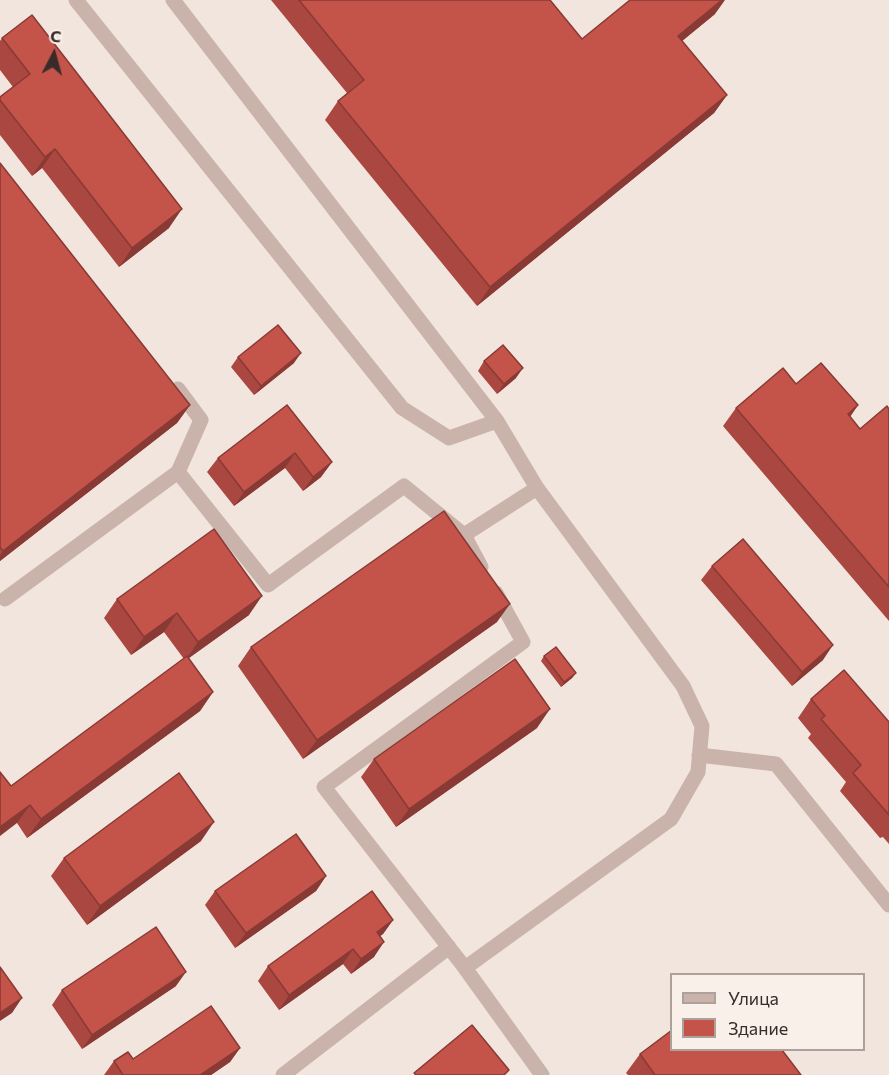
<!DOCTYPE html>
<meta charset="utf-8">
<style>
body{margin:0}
#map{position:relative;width:889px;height:1075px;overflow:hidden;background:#f2e5de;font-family:Commissioner,sans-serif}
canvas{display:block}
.legend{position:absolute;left:670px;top:973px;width:195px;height:78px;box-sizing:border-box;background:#faf0ea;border:2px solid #aca19d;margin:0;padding:8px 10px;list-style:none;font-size:18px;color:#382b29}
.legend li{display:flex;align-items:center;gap:12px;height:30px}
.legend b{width:30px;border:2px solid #aca19d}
.north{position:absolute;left:24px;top:24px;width:60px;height:60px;-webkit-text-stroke:4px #faf0ea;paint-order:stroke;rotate:6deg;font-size:16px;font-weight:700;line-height:24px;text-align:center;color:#382b29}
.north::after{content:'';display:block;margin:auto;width:21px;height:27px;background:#382b29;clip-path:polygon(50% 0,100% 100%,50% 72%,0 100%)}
</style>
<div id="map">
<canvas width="889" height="1075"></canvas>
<ul class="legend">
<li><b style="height:8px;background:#cab3aa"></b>Улица</li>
<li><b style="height:16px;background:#c4534a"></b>Здание</li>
</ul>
<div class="north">С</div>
</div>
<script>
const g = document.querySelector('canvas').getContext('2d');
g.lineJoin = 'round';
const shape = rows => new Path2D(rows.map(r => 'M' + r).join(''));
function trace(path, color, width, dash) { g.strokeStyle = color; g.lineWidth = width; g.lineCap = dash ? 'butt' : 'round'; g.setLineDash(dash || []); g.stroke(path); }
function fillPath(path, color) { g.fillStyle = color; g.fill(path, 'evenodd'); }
const minor = shape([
 [76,0,402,408,449,438,497,421,537,488,683,686,702,726,698,772,671,819,465,968],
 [173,0,497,421],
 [178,389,201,420,178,472,268,585,404,486,464,535,481,567],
 [464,535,537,488],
 [496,593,523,642,324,787,465,968,542,1075],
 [5,599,178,472],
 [699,755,776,764,889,905],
 [283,1075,449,947]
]);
const wall = shape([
 [271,0,550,0,582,39,715,14,682,41,727,95,714,113,477,306,325,120,338,101,347,93],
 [2,38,169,228,119,267,42,168,32,176,0,135,0,100,13,87,0,70,0,41],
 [0,163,190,405,177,423,0,561],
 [238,357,294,363,254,395,231,367],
 [484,361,516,378,497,394,478,371],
 [796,384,858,405,850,417,860,429,889,409,889,621,723,426,736,408],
 [287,405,332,462,321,477,303,491,285,468,234,506,207,472,218,458],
 [712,566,823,660,792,686,701,580],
 [117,599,249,615,188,658,213,692,200,711,27,838,17,823,11,786,184,659,164,632,131,655,104,618],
 [497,622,303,759,238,666,251,647],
 [544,656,576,673,572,678,561,687,541,661],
 [811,699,889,722,889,844,883,837,880,838,840,791,846,782,808,738,811,734,798,718],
 [537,728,396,827,361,777,374,759],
 [201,841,87,925,51,876,64,858],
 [326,876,316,891,235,948,205,905,215,891],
 [393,920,383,934,380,936,374,957,351,974,343,964,279,1010,258,981,268,966],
 [176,986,82,1049,52,1005,62,990],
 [240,1048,230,1062,211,1075,104,1075,114,1061],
 [640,1054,801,1075,628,1075,626,1073]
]);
const shadedWall = shape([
 [722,0,725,0,715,14,665,55,678,36],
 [727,95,714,113,477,306,490,287],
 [55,149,42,168,32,176,45,157],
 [182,209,169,228,119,267,132,248],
 [301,353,294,363,254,395,261,386],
 [523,368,516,378,497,394,504,384],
 [190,405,177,423,0,561,0,555,3,551],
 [858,405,845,424,848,414],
 [295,453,285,468,234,506,244,492],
 [332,462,321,477,303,491,313,477],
 [262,596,249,615,185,661,198,642],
 [510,604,497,622,303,759,317,740],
 [177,613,164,632,131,655,144,637],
 [833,645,823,660,792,686,802,672],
 [576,673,572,678,561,687,564,682],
 [213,692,200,711,27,838,41,819],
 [550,709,537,728,396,827,409,809],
 [30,805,17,823,0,836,0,827],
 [214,822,201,841,87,925,100,906],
 [326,876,316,891,235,948,246,933],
 [393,920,383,934,367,946,377,932],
 [384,942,374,957,351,974,361,959],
 [353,949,343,964,279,1010,289,995],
 [186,972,176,986,82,1049,92,1035],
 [22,998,12,1013,0,1021,0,1013],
 [240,1048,230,1062,211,1075,200,1075]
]);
const building = shape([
 [299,0,550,0,582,39,630,0,722,0,678,36,727,95,490,287,338,101,364,80,299,0],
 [32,15,182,209,132,248,55,149,45,157,0,100,0,97,30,74,2,38,32,15],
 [0,163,190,405,3,551,0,547,0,163],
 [278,325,301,353,261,386,238,357,278,325],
 [503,345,523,368,504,384,484,361,503,345],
 [821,363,858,405,848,414,860,429,887,406,889,409,889,587,736,408,783,368,796,384,821,363],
 [287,405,332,462,313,477,295,453,244,492,218,458,287,405],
 [444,511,510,604,317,740,251,647,444,511],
 [214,529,262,596,198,642,177,613,144,637,117,599,214,529],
 [743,539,833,645,802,672,712,566,743,539],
 [556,647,576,673,564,682,544,656,556,647],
 [187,656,213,692,41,819,30,805,0,827,0,772,11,786,187,656],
 [515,659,550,709,409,809,374,759,515,659],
 [844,670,889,722,889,815,853,773,861,765,821,719,825,716,811,699,844,670],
 [179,773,214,822,100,906,64,858,179,773],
 [296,834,326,876,246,933,215,891,296,834],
 [372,891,393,920,377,932,384,942,361,959,353,949,289,995,268,966,372,891],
 [156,927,186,972,92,1035,62,990,156,927],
 [0,967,22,998,0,1013,0,967],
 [211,1006,240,1048,200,1075,123,1075,114,1061,128,1052,133,1059,211,1006],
 [472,1025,509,1070,504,1075,416,1075,414,1073,472,1025],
 [672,1030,672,1050,782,1050,801,1075,655,1075,640,1054,672,1030]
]);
trace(minor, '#cab3aa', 15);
fillPath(wall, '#a94740');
fillPath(shadedWall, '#893a34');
fillPath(building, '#c4534a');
trace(building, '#893a34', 1.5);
</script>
